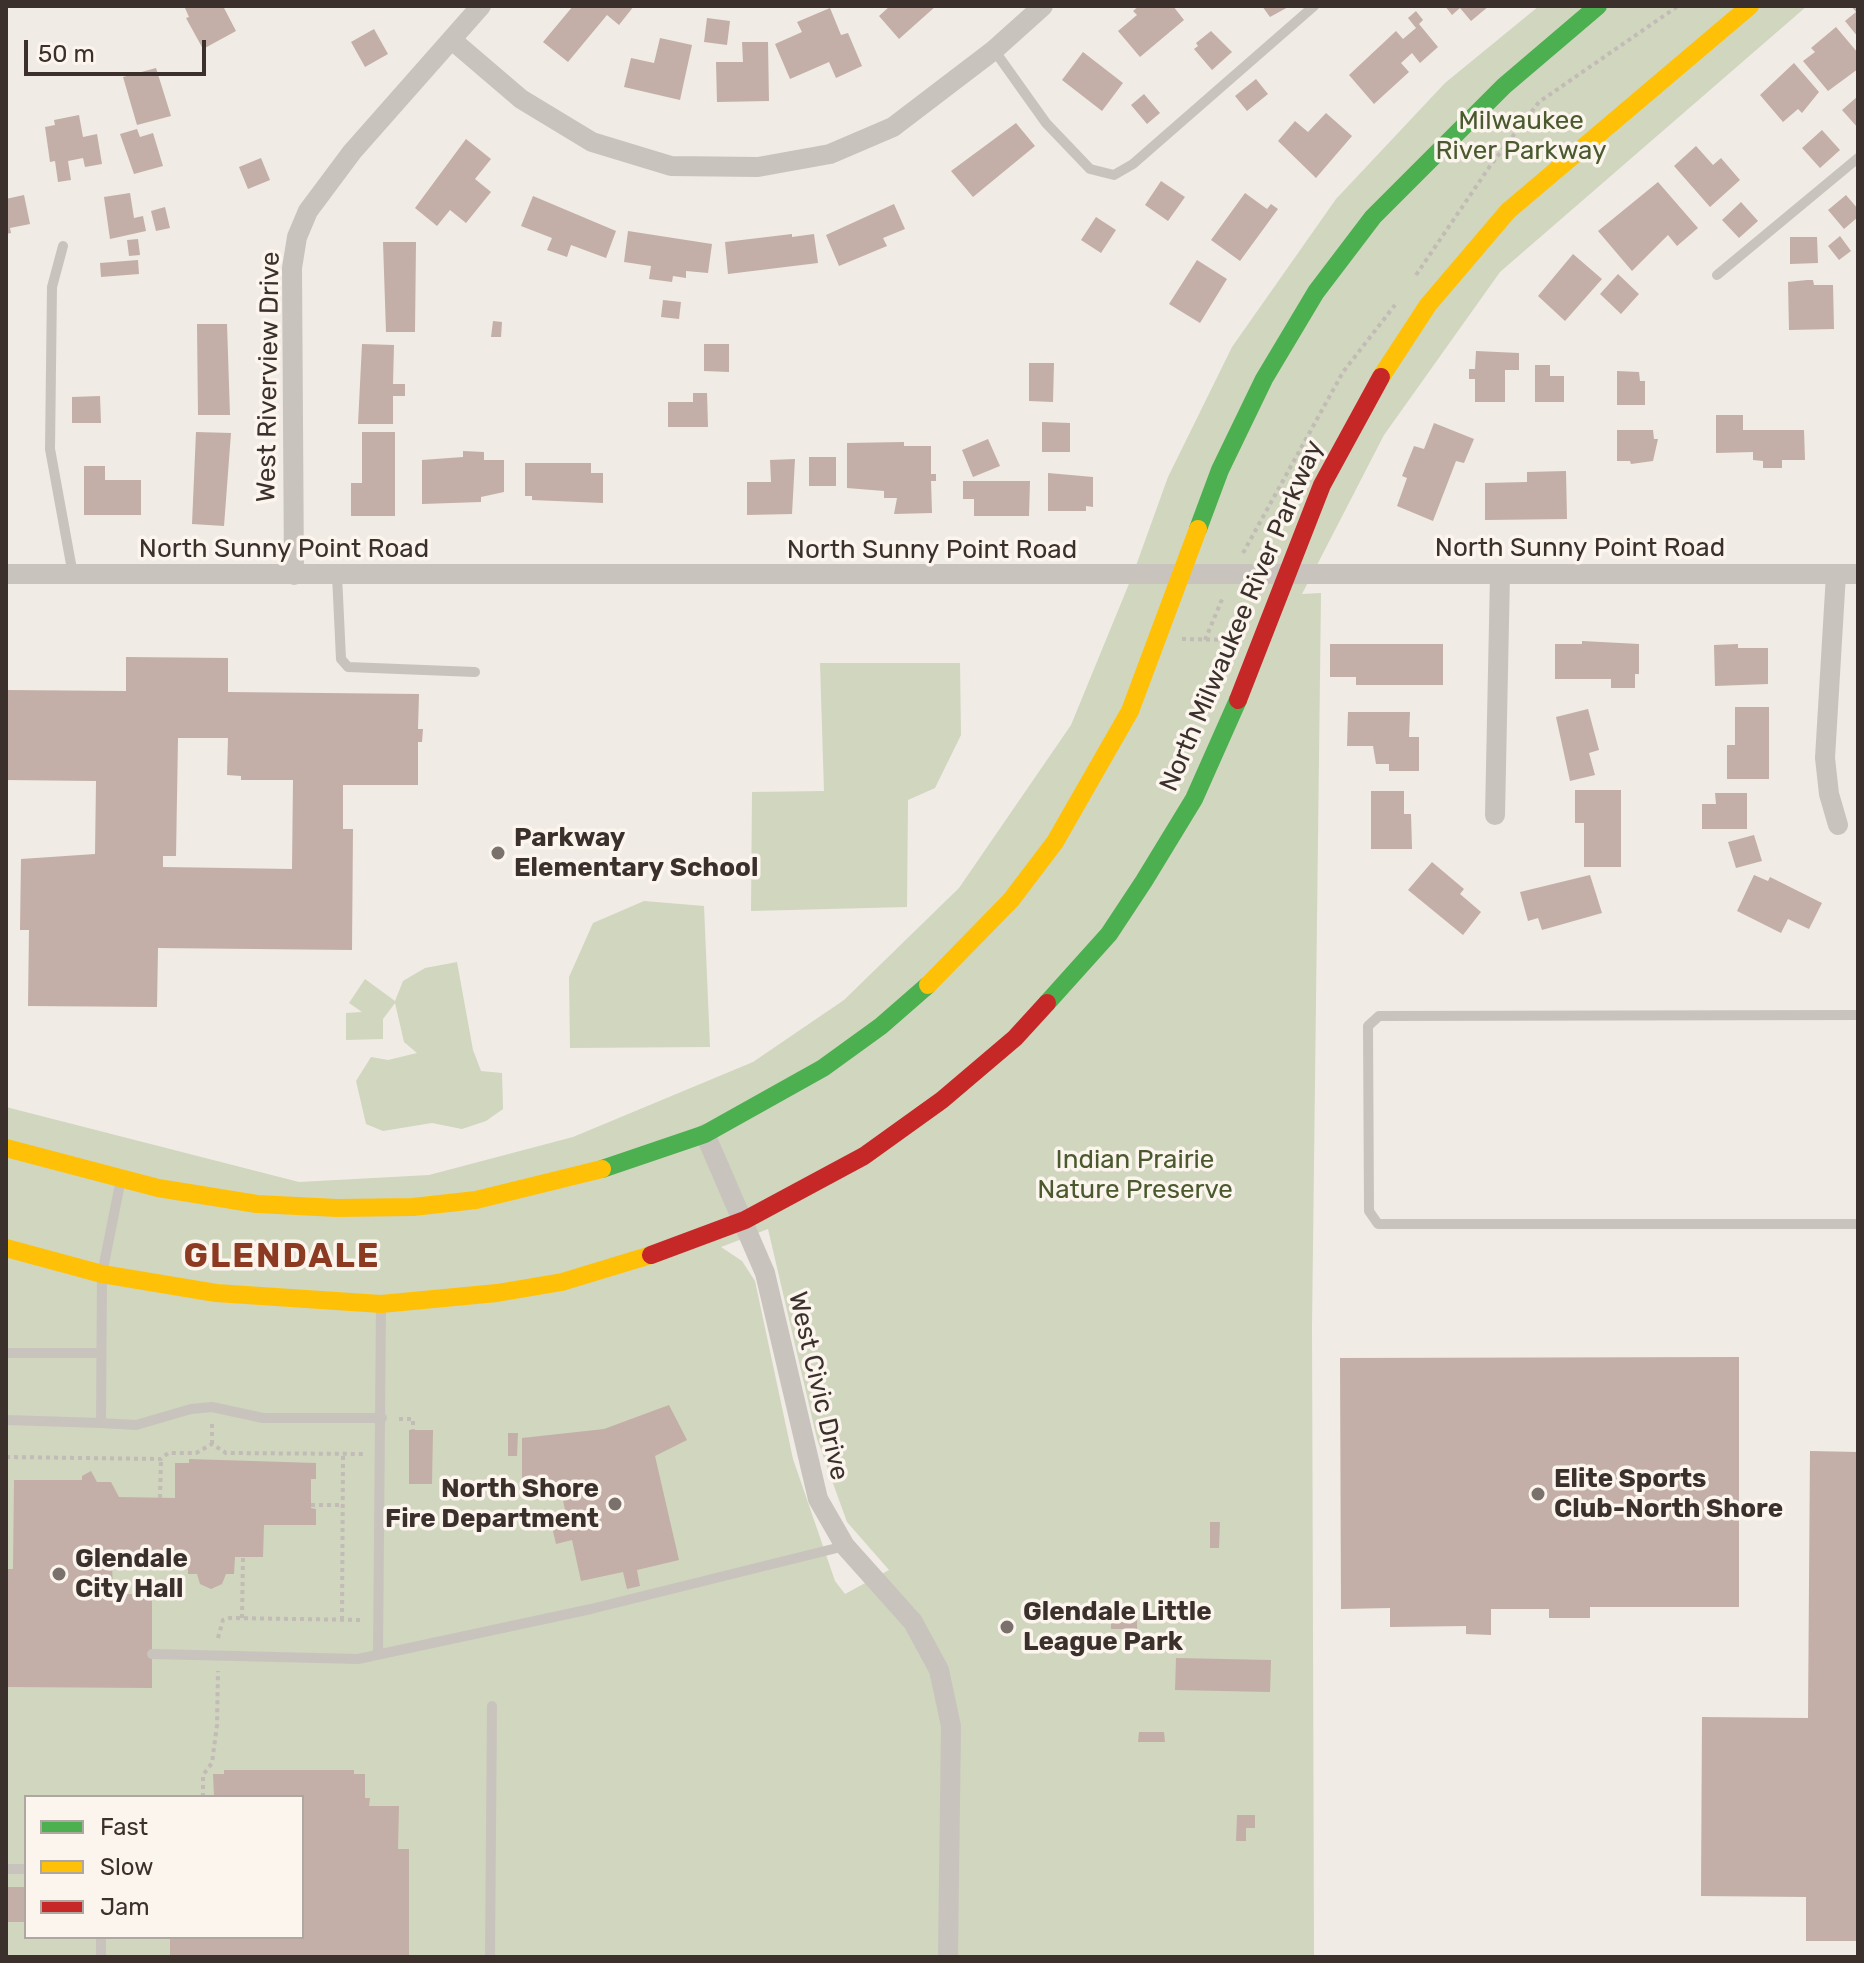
<!DOCTYPE html>
<style>
body{margin:0}
#map{position:relative;width:1864px;height:1963px;overflow:hidden;background:#f0ebe5;font-family:Rubik,sans-serif}
canvas{display:block}
.frame{position:absolute;inset:0;border:8px solid #3b302b;pointer-events:none}
.legend{position:absolute;left:24px;top:1795px;width:280px;height:144px;box-sizing:border-box;background:#fbf5ee;border:2px solid #aea6a0;margin:0;padding:10px 14px;list-style:none;font-size:24px;color:#3b302b}
.legend li{display:flex;align-items:center;gap:16px;height:40px}
.legend b{width:40px;border:2px solid #aea6a0}
.scale{position:absolute;left:24px;top:40px;width:182px;height:36px;box-sizing:border-box;border:4px solid #3b302b;border-top:0;padding-left:10px;font-size:24px;line-height:28px;white-space:nowrap;color:#3b302b;-webkit-text-stroke:6px #fbf5ee;paint-order:stroke}
</style>
<div id="map">
<canvas width="1864" height="1963"></canvas>
<div class="frame"></div>
<ul class="legend">
<li><b style="height:10px;background:#4caf50"></b>Fast</li>
<li><b style="height:10px;background:#ffc107"></b>Slow</li>
<li><b style="height:10px;background:#c62828"></b>Jam</li>
</ul>
<div class="scale">50 m</div>
</div>
<script>
const g = document.querySelector('canvas').getContext('2d');
g.lineJoin = 'round';
function fillPath(path, color) { g.fillStyle = color; g.fill(path, 'evenodd'); }
const shape = rows => new Path2D(rows.map(r => 'M' + r).join(''));
function trace(path, color, width, dash) { g.strokeStyle = color; g.lineWidth = width; g.lineCap = dash ? 'butt' : 'round'; g.setLineDash(dash || []); g.stroke(path); }
function label(font, color, halo, rows, align = 'center') {
  g.font = font + ' Rubik,sans-serif'; g.lineWidth = 7; g.setLineDash([]); g.textBaseline = 'middle'; g.strokeStyle = halo; g.fillStyle = color; for (const [text, x, y, turn = 0] of rows) {
    g.save(); g.translate(x, y); g.rotate((+turn || 0) * Math.PI / 180); g.textAlign = isNaN(turn) ? turn : align; if (halo) g.strokeText(text, 0, 0); g.fillText(text, 0, 0); g.restore();
  }
}
const green = shape([
 [1539,6,1807,6,1500,272,1384,435,1302,594,1321,593,1312,1325,1314,1957,6,1957,6,1107,299,1182,429,1175,573,1137,753,1062,844,1000,959,888,1071,725,1133,574,1168,477,1232,347,1336,199,1445,83],
 [768,1229,817,1439,847,1522,889,1570,845,1594,835,1581,793,1459,755,1281,742,1261,721,1247],
 [26,1797,302,1797,302,1937,26,1937],
 [820,663,960,663,961,735,935,788,908,800,907,907,751,911,752,792,824,791],
 [644,901,704,906,710,1047,570,1048,569,977,593,923],
 [457,962,473,1050,481,1071,502,1073,503,1109,486,1121,462,1129,432,1123,383,1131,366,1124,356,1081,371,1057,388,1060,417,1053,404,1042,395,1003,383,1019,383,1039,346,1040,346,1013,362,1012,349,1003,365,979,395,1001,403,981,425,968]
]);
const building = shape([
 [188,6,223,6,236,31,203,49,186,18,189,17,185,8],
 [573,6,634,6,619,25,607,15,568,62,543,42],
 [890,6,936,6,899,39,879,16],
 [1139,6,1173,6,1184,20,1140,57,1118,31,1137,15,1133,11],
 [1262,6,1290,6,1270,17],
 [1445,6,1489,6,1471,21,1460,8,1452,15],
 [1851,6,1858,6,1858,37,1845,21,1856,12],
 [830,8,841,35,848,33,862,66,836,78,829,62,790,79,775,44,802,32,797,22],
 [1416,11,1423,20,1419,24,1438,47,1420,63,1412,53,1401,63,1409,72,1374,104,1349,75,1396,31,1403,39,1416,28,1408,18],
 [707,18,730,21,727,45,704,42],
 [1836,27,1858,53,1858,69,1828,91,1803,61,1815,52,1811,48],
 [374,29,388,54,365,67,351,42],
 [1211,31,1232,52,1212,70,1194,49,1198,46,1196,43],
 [660,38,692,45,680,100,624,87,631,58,654,63],
 [742,42,768,42,769,101,717,102,716,62,743,62],
 [1083,52,1123,83,1102,111,1062,80],
 [1794,63,1819,92,1802,113,1798,109,1783,122,1760,95],
 [156,68,171,116,137,125,123,77],
 [1256,79,1268,94,1247,111,1235,96],
 [1144,94,1160,113,1147,124,1131,105],
 [1858,96,1858,128,1842,110],
 [1326,113,1352,136,1316,178,1278,141,1295,121,1308,132],
 [79,115,83,137,97,134,102,164,85,167,83,158,68,161,71,180,58,182,55,161,50,162,45,127,55,125,54,120],
 [1016,123,1035,146,973,197,951,171],
 [137,129,140,137,153,133,163,166,134,174,120,134],
 [1822,130,1840,150,1820,168,1802,148],
 [466,139,491,159,475,179,491,192,466,223,450,210,437,226,415,208],
 [1696,146,1713,165,1721,158,1740,180,1710,207,1674,166],
 [261,158,270,180,248,189,239,167],
 [1161,181,1185,197,1168,221,1145,205],
 [1658,182,1698,228,1677,246,1668,235,1632,271,1598,231],
 [130,193,134,218,143,216,146,231,110,239,104,197],
 [1245,193,1267,209,1271,204,1278,209,1240,261,1211,240],
 [24,195,30,224,10,228,11,233,6,234,6,199],
 [1846,195,1858,209,1858,217,1844,229,1828,210],
 [533,196,616,231,606,258,571,245,567,257,547,250,552,238,521,226],
 [1741,202,1758,221,1739,238,1722,220],
 [894,204,905,229,883,238,887,246,839,266,826,235],
 [165,207,170,228,156,231,151,211],
 [1096,217,1116,230,1101,253,1081,240],
 [628,231,712,244,708,273,686,271,686,278,673,276,672,282,649,279,651,266,624,262],
 [792,234,792,237,814,234,818,263,728,274,725,242],
 [1840,236,1851,251,1839,260,1828,246],
 [1790,237,1817,237,1818,263,1790,264],
 [138,239,140,255,129,256,127,240],
 [383,242,416,242,415,332,386,332],
 [1573,254,1602,279,1565,321,1538,296],
 [138,260,139,274,101,277,100,263],
 [1197,260,1227,279,1200,323,1169,304],
 [1618,274,1639,294,1621,314,1600,294],
 [1807,280,1813,280,1814,285,1833,285,1834,329,1789,330,1788,282],
 [663,300,681,302,679,319,661,317],
 [493,321,502,322,501,337,491,337],
 [197,324,227,324,230,415,198,415],
 [362,344,394,345,393,384,405,384,405,396,393,396,393,424,358,424],
 [704,344,729,344,729,372,704,371],
 [1476,351,1519,353,1519,370,1505,370,1505,402,1475,402,1475,379,1469,379,1469,369,1475,369],
 [1029,363,1054,363,1053,402,1029,401],
 [1535,365,1550,365,1550,376,1564,376,1564,402,1535,402],
 [1617,371,1639,372,1640,381,1645,381,1645,405,1617,405],
 [693,393,707,393,708,427,668,427,668,402,693,402],
 [100,396,101,423,72,423,72,397],
 [1716,415,1743,415,1743,430,1804,430,1805,460,1782,460,1782,468,1763,468,1763,461,1753,460,1753,452,1716,453],
 [1042,422,1070,423,1070,452,1042,452],
 [1434,423,1474,439,1464,463,1456,461,1433,521,1397,506,1407,478,1402,476,1414,446,1424,449],
 [1617,430,1653,430,1654,439,1658,439,1653,461,1631,464,1630,461,1617,461],
 [196,432,231,433,224,526,192,524],
 [362,432,395,432,395,516,351,516,351,483,362,483],
 [988,439,1000,466,973,477,962,450],
 [904,442,904,446,931,446,931,474,936,474,936,481,931,481,932,513,894,514,897,498,884,498,884,491,847,488,847,443],
 [463,451,484,452,484,460,504,460,504,492,481,497,481,502,422,504,422,460,463,457],
 [809,457,836,457,836,486,809,486],
 [795,459,792,514,747,515,747,482,771,482,770,460],
 [525,463,591,463,591,473,603,473,603,503,532,500,532,496,525,496],
 [84,466,105,466,105,480,141,480,141,515,84,515],
 [1566,471,1567,519,1485,520,1485,483,1527,482,1527,472],
 [1048,473,1093,477,1093,507,1086,506,1086,511,1048,511],
 [963,481,1030,481,1029,516,974,516,974,499,963,499],
 [1582,641,1639,644,1639,674,1635,674,1635,688,1611,688,1611,679,1555,679,1555,644,1582,644],
 [1330,644,1443,644,1443,685,1356,685,1356,677,1330,677],
 [1738,644,1738,648,1768,648,1768,684,1715,686,1714,645],
 [126,657,228,658,228,692,419,694,418,729,423,729,422,742,418,742,418,785,343,785,343,829,353,829,352,950,158,948,157,1007,28,1006,29,930,20,930,21,859,95,854,96,781,6,780,6,690,126,691],
 [178,738,228,738,227,775,241,776,241,780,293,780,292,869,163,867,163,856,176,856],
 [1735,707,1769,707,1769,779,1727,779,1727,745,1735,745],
 [1588,709,1599,750,1589,753,1595,775,1570,781,1556,717],
 [1348,712,1410,712,1409,737,1419,737,1419,771,1389,771,1389,764,1376,764,1373,746,1347,746],
 [1575,790,1621,790,1621,867,1584,867,1584,823,1575,823],
 [1371,791,1404,791,1404,814,1411,814,1412,849,1371,849],
 [1715,793,1747,793,1747,829,1702,829,1702,804,1716,804],
 [1754,835,1762,861,1736,868,1728,842],
 [1432,862,1464,889,1460,894,1481,912,1463,935,1408,890],
 [1590,875,1602,913,1542,930,1538,918,1528,921,1520,892],
 [1754,875,1768,881,1770,877,1822,903,1809,929,1788,919,1781,933,1737,911],
 [1739,1357,1739,1607,1590,1607,1590,1618,1549,1618,1549,1609,1491,1609,1491,1635,1466,1634,1466,1626,1390,1627,1390,1608,1341,1609,1340,1358],
 [669,1405,687,1440,655,1456,679,1560,637,1570,640,1586,627,1589,623,1572,581,1581,572,1540,556,1544,552,1527,568,1523,559,1483,549,1485,547,1478,522,1478,522,1438,604,1429],
 [409,1430,433,1430,432,1484,409,1484],
 [508,1433,518,1433,517,1456,508,1456],
 [1810,1451,1858,1452,1858,1941,1806,1941,1806,1897,1701,1896,1702,1717,1808,1718],
 [189,1459,316,1463,316,1479,311,1479,311,1508,316,1509,316,1525,264,1525,263,1557,235,1557,234,1574,226,1574,222,1584,211,1589,200,1584,197,1574,188,1574,188,1558,112,1561,113,1594,152,1594,152,1688,6,1687,6,1569,13,1569,14,1480,82,1480,82,1476,91,1471,97,1482,111,1482,119,1497,175,1498,175,1463,189,1463],
 [1210,1522,1220,1522,1219,1548,1210,1548],
 [1111,1620,1137,1620,1137,1629,1111,1629],
 [1176,1658,1271,1660,1270,1692,1175,1690],
 [1139,1732,1164,1732,1165,1742,1138,1742],
 [224,1770,354,1770,354,1774,365,1774,365,1798,370,1798,369,1806,399,1806,398,1849,409,1849,409,1957,170,1957,170,1937,302,1937,302,1797,214,1797,213,1774,224,1774],
 [1237,1815,1255,1815,1255,1828,1246,1828,1246,1841,1236,1841],
 [6,1887,26,1887,26,1922,6,1922]
]);
const path = shape([
 [1416,275,1490,166,1539,102,1678,6],
 [1243,553,1343,372,1395,305],
 [1182,639,1234,640],
 [1205,640,1223,597],
 [399,1419,413,1419,413,1430],
 [212,1444,212,1423],
 [6,1457,161,1459,168,1453,196,1453,212,1444,226,1453,365,1454],
 [160,1498,161,1459],
 [311,1505,342,1505],
 [242,1618,243,1557],
 [342,1620,343,1454],
 [218,1638,223,1620,230,1618,362,1620],
 [203,1797,203,1775,212,1763,217,1725,218,1671]
]);
const lane = shape([
 [994,50,1046,123,1090,169,1114,175,1133,164,1314,6],
 [63,246,52,287,50,449,73,575],
 [1717,275,1858,158],
 [337,575,341,659,348,667,475,672],
 [1858,1015,1379,1016,1368,1026,1369,1211,1378,1224,1858,1224],
 [6,1353,100,1353],
 [6,1420,101,1423,102,1274,121,1179],
 [101,1423,136,1425,191,1409,212,1407,263,1418,382,1418],
 [152,1654,358,1659,591,1609,845,1546],
 [378,1655,381,1305],
 [6,1869,26,1869],
 [101,1957,101,1937],
 [490,1957,492,1706]
]);
const street = shape([
 [452,40,521,99,592,142,671,166,758,167,830,154,893,127,994,50,1043,6],
 [6,574,1858,574],
 [1836,574,1825,758,1829,794,1838,825],
 [294,575,292,268,297,237,308,211,352,152,481,6],
 [1495,815,1500,574],
 [705,1134,765,1273,818,1499,845,1546,913,1622,939,1670,951,1726,948,1957]
]);
const fast = shape([
 [1198,529,1220,470,1264,379,1316,292,1373,217,1504,86,1598,6],
 [1047,1003,1109,934,1144,881,1194,799,1238,700],
 [602,1169,705,1134,823,1068,881,1026,928,985]
]);
const slow = shape([
 [1381,377,1428,305,1508,211,1750,6],
 [928,985,1011,900,1055,842,1130,711,1198,529],
 [6,1148,158,1188,257,1204,337,1208,413,1207,476,1200,602,1169],
 [6,1248,102,1274,216,1293,381,1304,497,1293,562,1282,651,1255]
]);
const jam = shape([
 [1238,700,1322,485,1381,377],
 [651,1255,745,1220,864,1156,942,1100,1015,1038,1047,1003]
]);
const markers = [
 [498,853,8,"#7a716c"],
 [1538,1494,8,"#7a716c"],
 [615,1504,8,"#7a716c"],
 [59,1574,8,"#7a716c"],
 [1007,1627,8,"#7a716c"]
];
const parkNames = [
 ["Milwaukee",1521,121],
 ["River Parkway",1521,151],
 ["Indian Prairie",1135,1160],
 ["Nature Preserve",1135,1190]
];
const streetNames = [
 ["West Riverview Drive",269,377,-89],
 ["North Sunny Point Road",1580,548],
 ["North Sunny Point Road",284,549],
 ["North Sunny Point Road",932,550],
 ["North Milwaukee River Parkway",1242,616,-67],
 ["West Civic Drive",818,1386,77]
];
const poiNames = [
 ["Parkway",514,838],
 ["Elementary School",514,868],
 ["Elite Sports",1554,1479],
 ["Club-North Shore",1554,1509],
 ["North Shore",599,1489,"right"],
 ["Fire Department",599,1519,"right"],
 ["Glendale",75,1559],
 ["City Hall",75,1589],
 ["Glendale Little",1023,1612],
 ["League Park",1023,1642]
];
const districtNames = [
 ["GLENDALE",282,1257]
];
fillPath(green, '#d1d6bf');
fillPath(building, '#c3afa7');
trace(path, '#c2bbb6', 4, [4, 4]);
trace(lane, '#c9c3be', 10);
trace(street, '#c9c3be', 20);
trace(fast, '#4caf50', 18);
trace(slow, '#ffc107', 18);
trace(jam, '#c62828', 18);
for (const [x, y, r, color] of markers) { const dot = new Path2D(); dot.arc(x, y, r, 0, 2 * Math.PI); g.fillStyle = color; g.fill(dot); trace(dot, '#fbf5ee', 3); }
label('26px', '#4a5a2e', '#fbf5ee', parkNames);
label('26px', '#3b302b', '#fbf5ee', streetNames);
label('bold 26px', '#3b302b', '#fbf5ee', poiNames, 'left');
g.letterSpacing = '2px';
label('bold 34px', '#8c3b22', '#fbf5ee', districtNames);
g.letterSpacing = '0px';
</script>
